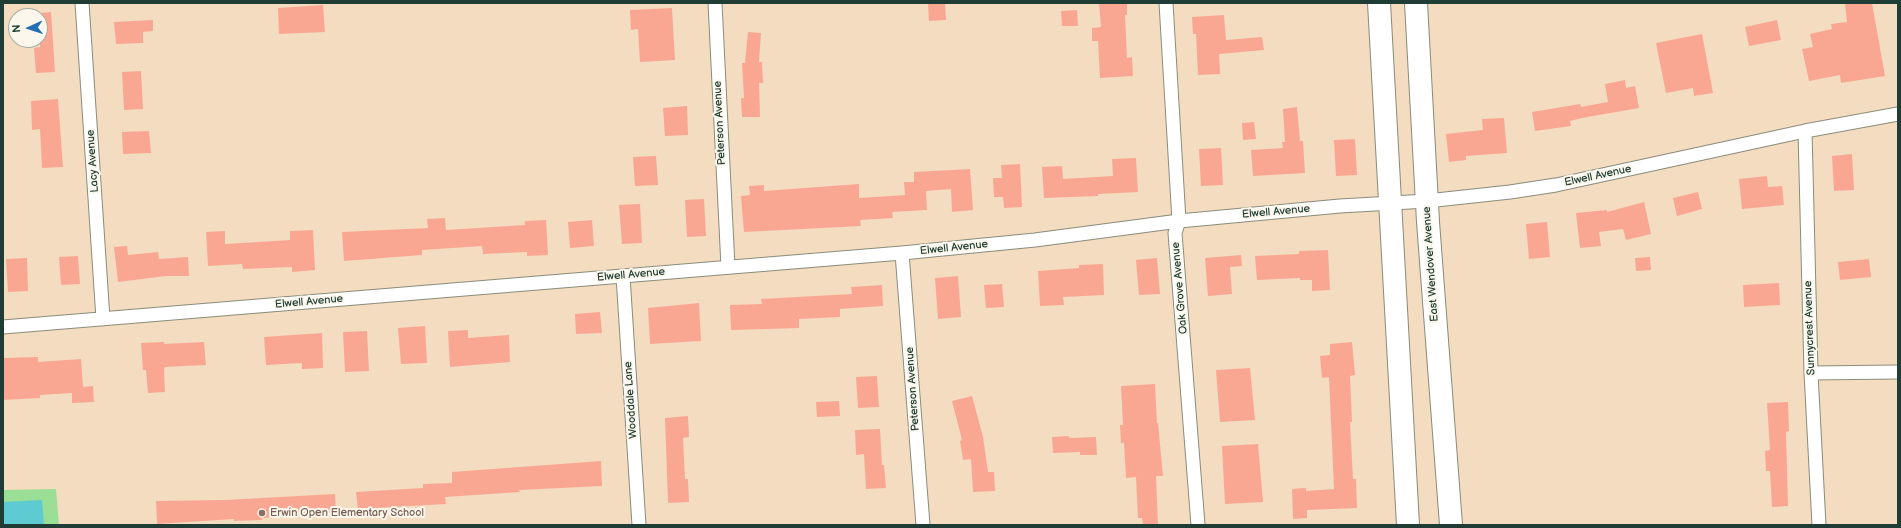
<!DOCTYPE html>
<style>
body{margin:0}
#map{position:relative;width:1901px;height:528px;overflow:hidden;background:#f4dcc0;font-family:"Balsamiq Sans",sans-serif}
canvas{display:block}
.frame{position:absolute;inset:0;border:4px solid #1f3d34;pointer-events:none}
.north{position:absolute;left:8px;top:8px;width:40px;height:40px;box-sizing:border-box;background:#fbf7ec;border:1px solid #a3ada2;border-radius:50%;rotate:267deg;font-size:11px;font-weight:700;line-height:16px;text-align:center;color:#1f3d34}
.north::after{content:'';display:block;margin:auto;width:14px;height:18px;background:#1f6fb2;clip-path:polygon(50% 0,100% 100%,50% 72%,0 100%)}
</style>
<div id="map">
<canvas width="1901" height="528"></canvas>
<div class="frame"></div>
<div class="north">N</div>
</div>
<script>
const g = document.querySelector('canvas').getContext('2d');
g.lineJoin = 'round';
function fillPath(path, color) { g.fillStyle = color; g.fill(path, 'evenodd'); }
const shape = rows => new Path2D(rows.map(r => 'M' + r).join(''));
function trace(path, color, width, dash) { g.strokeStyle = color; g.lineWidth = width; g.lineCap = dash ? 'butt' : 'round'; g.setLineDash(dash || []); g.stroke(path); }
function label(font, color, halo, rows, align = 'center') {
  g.font = font + ' "Balsamiq Sans",sans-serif'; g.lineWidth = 4; g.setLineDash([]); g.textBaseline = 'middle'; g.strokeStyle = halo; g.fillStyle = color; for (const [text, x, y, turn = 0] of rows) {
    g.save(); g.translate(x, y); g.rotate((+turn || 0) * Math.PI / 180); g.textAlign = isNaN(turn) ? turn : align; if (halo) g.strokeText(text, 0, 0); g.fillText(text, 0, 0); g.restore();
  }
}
const green = shape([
 [56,489,59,525,3,525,3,490]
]);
const water = shape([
 [42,500,44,525,3,525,3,502]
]);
const building = shape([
 [928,3,945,3,946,20,929,21],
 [1099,3,1127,3,1127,15,1125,15,1127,58,1132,57,1133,76,1100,78,1098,41,1092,41,1092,28,1101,27],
 [1845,3,1872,3,1885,76,1841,83,1840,75,1809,81,1802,49,1813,47,1810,34,1832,29,1831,24,1847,22],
 [323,5,325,32,279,34,278,8],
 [672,8,675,60,640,62,638,29,631,30,630,10],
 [1077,10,1078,26,1062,26,1061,11],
 [51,12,55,72,36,73,34,48,40,47,40,13],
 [1224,15,1226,40,1262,37,1264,50,1219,54,1220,74,1198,75,1196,34,1193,34,1192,17],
 [153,20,153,31,143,32,143,43,116,44,114,22],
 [1777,20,1781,40,1749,46,1745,27],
 [748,32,761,33,759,62,762,62,763,83,759,83,760,117,742,117,741,98,744,98,742,63,745,63],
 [1702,34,1713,93,1694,96,1693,88,1666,93,1656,43],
 [141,71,143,109,124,110,122,72],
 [1625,80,1626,88,1635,86,1639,108,1582,118,1570,121,1571,126,1535,131,1532,112,1580,104,1581,107,1608,102,1605,84],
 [58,99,63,167,42,168,40,129,32,130,31,101],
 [687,106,688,135,665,136,663,108],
 [1297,107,1300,141,1303,141,1305,173,1253,176,1251,150,1283,148,1282,142,1285,142,1283,109],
 [1504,118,1507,153,1466,156,1466,160,1449,162,1446,134,1483,130,1482,119],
 [1254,122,1256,139,1243,140,1242,123],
 [149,131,151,153,123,154,122,132],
 [1355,139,1357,175,1336,176,1334,140],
 [1221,148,1223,185,1201,186,1199,149],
 [1852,154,1854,190,1834,191,1832,156],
 [656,156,658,185,635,186,633,157],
 [1136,158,1138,192,1098,194,1098,196,1044,198,1042,167,1062,166,1063,179,1113,176,1112,159],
 [1020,164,1022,207,1004,208,1003,197,994,197,993,178,1002,178,1001,165],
 [970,169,973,210,952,212,951,189,926,191,927,210,892,212,893,218,860,220,861,226,744,232,741,196,750,195,749,186,764,185,764,191,859,184,859,198,905,195,904,182,914,182,914,172],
 [1767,176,1768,187,1782,186,1784,205,1742,209,1739,179],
 [1698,192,1702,209,1677,216,1673,198],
 [704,199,706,236,687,237,685,200],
 [1644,202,1651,234,1626,240,1623,229,1599,232,1601,246,1580,248,1576,213,1607,210,1607,212],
 [640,204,642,243,622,244,619,205],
 [445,218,446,230,525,225,525,221,546,220,548,255,527,256,527,252,483,254,482,246,422,250,422,255,344,261,342,232,428,228,427,219],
 [592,220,594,246,570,248,568,222],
 [1547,222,1550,257,1529,259,1526,224],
 [313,230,315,270,292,272,292,267,243,269,242,264,208,266,206,232,225,231,225,244,290,240,290,231],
 [127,246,128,255,158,252,159,259,188,257,189,276,166,276,118,282,114,247],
 [1328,250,1330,290,1312,291,1312,280,1300,280,1300,278,1257,280,1255,256,1299,254,1299,251],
 [1241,255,1242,266,1230,267,1232,294,1208,296,1205,258],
 [78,256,80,284,61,285,59,257],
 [1650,257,1651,270,1636,271,1635,258],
 [27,258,28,291,8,292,6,259],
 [1157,258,1160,294,1139,295,1136,260],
 [1869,259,1871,277,1840,280,1838,262],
 [1103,264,1104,295,1063,297,1064,305,1040,306,1038,271,1079,268,1079,265],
 [958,276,961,317,938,319,935,278],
 [1779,283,1780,305,1744,307,1743,285],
 [1002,284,1004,307,986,308,984,285],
 [882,285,883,306,840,309,840,317,799,319,799,328,731,330,730,305,762,304,761,299,852,294,851,287],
 [699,303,701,341,650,344,648,308],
 [600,312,602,333,576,334,575,314],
 [425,326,427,363,401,364,398,328],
 [468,330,468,338,509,335,510,362,450,367,448,331],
 [367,331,369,371,345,372,343,332],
 [322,333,323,368,302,369,302,363,266,365,264,337],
 [164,342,164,344,204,342,206,365,165,367,164,369,165,392,148,393,146,370,143,370,141,343],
 [1352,342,1355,375,1350,376,1352,422,1350,422,1353,479,1356,479,1357,508,1307,510,1307,518,1293,519,1292,489,1306,488,1306,491,1334,489,1329,377,1322,378,1320,356,1330,355,1330,344],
 [38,357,38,362,81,359,83,387,93,386,94,402,72,403,72,393,40,395,40,398,3,400,3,358],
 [1250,368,1255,420,1220,422,1216,370],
 [877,376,879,407,858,408,856,377],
 [1155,384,1157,423,1158,423,1163,476,1156,476,1158,525,1143,525,1142,518,1138,518,1136,477,1126,478,1124,443,1121,443,1120,425,1123,425,1121,386],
 [972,396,983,437,988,472,994,472,995,491,973,492,971,459,963,460,960,441,962,440,952,401],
 [839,401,840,416,817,417,816,402],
 [1788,402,1789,431,1786,432,1788,506,1772,507,1770,471,1766,471,1765,451,1770,450,1767,403],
 [688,416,689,437,683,438,685,479,688,479,689,502,668,503,665,418],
 [880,429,882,465,884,465,886,488,866,489,864,454,856,455,855,430],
 [1069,436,1069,438,1096,437,1097,455,1080,455,1080,452,1053,453,1052,437],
 [1258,444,1263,502,1225,504,1222,446],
 [601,461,602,486,519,490,520,492,445,497,446,504,358,509,356,492,423,488,423,484,452,483,452,472],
 [335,494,336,513,262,518,262,520,234,521,234,519,157,524,156,501,225,500]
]);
const street = shape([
 [82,3,103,319],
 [715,3,728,267],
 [1166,3,1179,221,1175,233,1198,525],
 [1805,131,1811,373,1819,525],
 [902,253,923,525],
 [623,276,639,525],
 [3,327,902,253,1035,240,1179,221,1340,206,1427,201,1510,192,1556,185,1805,131,1898,114],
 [1811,373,1898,372]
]);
const highway = shape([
 [1379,3,1408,525],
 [1416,3,1428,222,1451,525]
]);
const markers = [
 [262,513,4,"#8d6e63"]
];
const streetNames = [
 ["Peterson Avenue",720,123,-93],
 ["Lacy Avenue",93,161,-94],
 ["Elwell Avenue",1598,176,-12],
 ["Elwell Avenue",1276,212,-5],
 ["Elwell Avenue",954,248,-6],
 ["East Wendover Avenue",1431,264,-94],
 ["Elwell Avenue",631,275,-5],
 ["Oak Grove Avenue",1180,288,-95],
 ["Elwell Avenue",309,302,-5],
 ["Sunnycrest Avenue",1810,328,-92],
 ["Peterson Avenue",913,389,-94],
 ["Wooddale Lane",631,400,-94]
];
const educationNames = [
 ["Erwin Open Elementary School",270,513]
];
fillPath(green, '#9bde95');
fillPath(water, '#5dcbd1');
fillPath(building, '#f9a793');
trace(street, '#8a8c7a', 15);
trace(highway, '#8a8c7a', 24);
trace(street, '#fff', 13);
trace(highway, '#fff', 22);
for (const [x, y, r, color] of markers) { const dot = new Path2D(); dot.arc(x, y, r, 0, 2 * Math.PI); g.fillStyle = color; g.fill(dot); trace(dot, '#fbf7ec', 1.5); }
label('11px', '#1f3d34', '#fbf7ec', streetNames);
label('11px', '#785e54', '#fbf7ec', educationNames, 'left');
</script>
